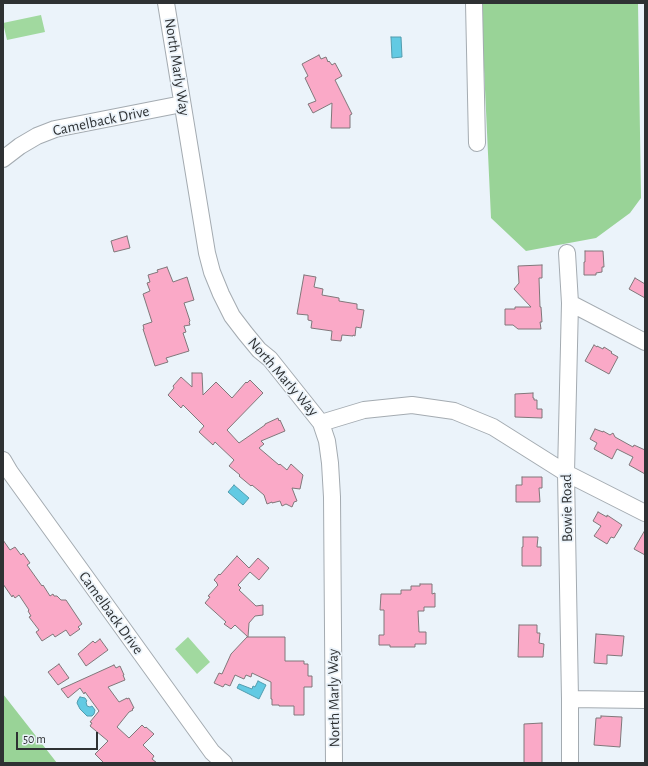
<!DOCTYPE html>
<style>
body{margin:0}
#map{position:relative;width:648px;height:766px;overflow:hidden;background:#ebf3fa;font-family:"Alegreya Sans",sans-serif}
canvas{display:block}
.frame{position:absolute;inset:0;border:4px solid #2e3133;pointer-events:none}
.scale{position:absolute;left:16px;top:732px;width:82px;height:18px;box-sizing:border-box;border:2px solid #2e3133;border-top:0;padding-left:5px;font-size:12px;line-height:14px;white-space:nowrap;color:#2e3133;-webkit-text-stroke:3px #ebf3fa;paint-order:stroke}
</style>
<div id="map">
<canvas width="648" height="766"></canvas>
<div class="frame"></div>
<div class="scale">50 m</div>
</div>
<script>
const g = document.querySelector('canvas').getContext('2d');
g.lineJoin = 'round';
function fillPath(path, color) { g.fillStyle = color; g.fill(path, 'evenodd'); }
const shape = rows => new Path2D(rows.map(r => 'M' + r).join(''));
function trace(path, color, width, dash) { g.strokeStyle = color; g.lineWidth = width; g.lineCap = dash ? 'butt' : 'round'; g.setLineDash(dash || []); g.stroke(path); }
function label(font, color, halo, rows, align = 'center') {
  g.font = font + ' "Alegreya Sans",sans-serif'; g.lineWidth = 3.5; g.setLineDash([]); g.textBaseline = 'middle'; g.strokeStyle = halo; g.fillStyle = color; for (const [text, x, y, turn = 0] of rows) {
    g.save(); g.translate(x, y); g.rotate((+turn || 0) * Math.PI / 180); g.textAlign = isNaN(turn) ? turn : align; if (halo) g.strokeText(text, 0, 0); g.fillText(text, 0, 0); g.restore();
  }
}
const green = shape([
 [41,15,45,32,7,40,3,23],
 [188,637,210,662,197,674,175,649]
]);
const forest = shape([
 [481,3,638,3,641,198,630,213,596,238,526,251,491,218],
 [3,694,57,763,3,763]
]);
const water = shape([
 [391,37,401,37,402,57,392,58,391,37],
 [234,485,249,498,243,505,228,492,234,485],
 [258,681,266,685,259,699,237,688,239,684,252,689,253,686,255,687,258,681],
 [80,697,85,698,87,701,86,702,87,706,90,707,92,706,95,710,94,714,92,716,87,716,80,709,77,703,78,700,80,697]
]);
const building = shape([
 [319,55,321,59,326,57,328,62,329,61,332,65,335,63,342,76,335,80,352,114,350,115,350,128,331,128,332,103,313,113,308,104,316,101,305,78,308,76,302,64,319,55],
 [127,236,130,248,114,252,111,241,127,236],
 [585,251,603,251,604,267,602,267,602,272,596,273,596,275,584,275,584,262,585,262,585,251],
 [542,265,542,278,539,278,540,307,541,307,542,322,540,322,541,329,518,329,513,325,505,325,505,309,515,309,515,307,531,307,514,289,519,283,518,266,542,265],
 [167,267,173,282,187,277,194,300,184,303,190,321,189,322,190,325,184,326,186,332,183,333,189,351,166,358,168,362,155,366,143,329,144,329,143,325,152,322,143,294,150,291,147,283,150,282,148,275,158,272,157,270,167,267],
 [304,275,316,277,314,287,323,289,322,295,339,298,339,301,357,304,357,309,364,310,361,328,356,327,355,336,353,335,353,336,342,335,341,341,331,340,332,331,311,328,312,321,308,320,308,315,297,314,304,275],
 [635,278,645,284,645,298,629,289,635,278],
 [594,345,597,347,597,346,603,349,604,347,612,352,611,353,618,357,609,374,585,361,594,345],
 [192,373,202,373,203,395,216,382,232,398,246,382,247,383,250,380,263,393,227,430,239,443,265,425,265,424,278,418,279,421,280,420,285,431,261,441,264,444,259,448,279,465,280,464,287,470,291,464,303,475,300,489,292,488,297,501,294,502,292,507,286,504,282,506,280,501,272,503,272,502,267,504,264,495,252,485,251,486,239,476,240,475,229,466,234,460,215,442,213,445,199,432,204,426,183,405,181,408,168,395,174,388,173,386,181,377,192,387,192,373],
 [533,393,533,398,534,398,534,400,537,400,537,409,542,409,542,418,515,417,515,394,533,393],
 [595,429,603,432,603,431,610,435,613,433,615,437,633,447,634,445,645,450,645,474,629,465,633,457,617,449,612,459,594,449,597,443,590,439,595,429],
 [522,477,542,477,542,488,539,488,540,502,516,502,516,485,522,485,522,477],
 [598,512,607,517,607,515,622,525,614,538,611,537,607,544,594,536,601,526,593,521,598,512],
 [645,530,645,555,634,549,645,530],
 [523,537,538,537,537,547,541,547,541,566,522,566,522,547,523,547,523,537],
 [3,540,10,550,15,547,21,555,23,553,30,563,27,565,42,586,43,585,50,596,53,594,54,596,57,596,61,600,66,600,82,624,78,627,80,629,70,636,66,630,55,637,53,634,42,641,36,632,39,630,29,617,31,616,28,611,29,610,19,595,15,598,13,595,12,597,3,584,3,540],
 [237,556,249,568,258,558,269,568,259,580,250,572,238,585,241,588,239,590,256,606,263,605,263,615,255,616,249,623,248,637,235,625,231,629,224,624,226,622,205,603,210,597,208,596,218,585,217,584,217,583,214,580,219,574,220,575,237,556],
 [420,584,432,584,432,594,435,593,435,607,424,607,424,611,418,611,419,632,426,632,426,644,415,644,415,647,390,647,390,645,379,645,379,635,384,635,384,610,380,610,381,594,401,594,401,590,411,590,411,586,420,586,420,584],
 [519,625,537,625,537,633,540,633,539,643,544,644,543,657,518,657,519,625],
 [596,634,624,636,622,656,607,655,607,664,594,663,596,634],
 [247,637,285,637,285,661,304,661,304,664,308,664,308,676,312,676,312,687,304,687,304,715,294,715,294,706,279,706,279,705,272,705,272,699,271,699,271,682,252,673,251,677,246,675,244,679,235,675,230,686,225,684,223,687,214,683,219,673,222,674,231,654,247,637],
 [100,639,108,650,86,666,78,654,93,641,95,643,100,639],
 [59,664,69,678,58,685,48,672,59,664],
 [114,665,116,668,120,666,124,675,123,675,125,680,108,687,119,702,127,698,127,699,129,698,134,708,132,709,133,710,129,712,117,727,129,738,142,725,145,728,146,727,154,734,143,745,154,756,152,759,157,763,104,763,95,754,108,741,90,726,92,723,90,722,99,711,85,692,84,694,80,688,68,698,61,689,114,665],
 [601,716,622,717,620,747,594,745,596,718,601,718,601,716],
 [542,723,542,763,524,763,524,724,542,723]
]);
const minor = shape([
 [166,3,207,253,212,272,221,294,232,316,245,333,259,350,270,359,321,423,327,441,330,463,332,497,334,763],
 [474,3,477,143],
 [3,159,20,146,37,136,55,129,182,104],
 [567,253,570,303,566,473,570,699,570,763],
 [570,303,645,342],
 [321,423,364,410,412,405,454,411,493,427,566,473,645,513],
 [3,460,10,472,212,752,224,763],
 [570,699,645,700]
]);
const streetNames = [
 ["North Marly Way",177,67,81],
 ["Camelback Drive",101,121,-12],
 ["North Marly Way",283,377,49],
 ["Bowie Road",567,508,-91],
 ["Camelback Drive",111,613,54],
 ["North Marly Way",334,698,-91]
];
fillPath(green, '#a1d99f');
fillPath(forest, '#99d397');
fillPath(water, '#62cae3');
trace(water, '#529cae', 1);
fillPath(building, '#faa9c7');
trace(building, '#80777a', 1);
trace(minor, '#a4abb1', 18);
trace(minor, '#fff', 16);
label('15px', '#2e3133', '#ebf3fa', streetNames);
</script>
